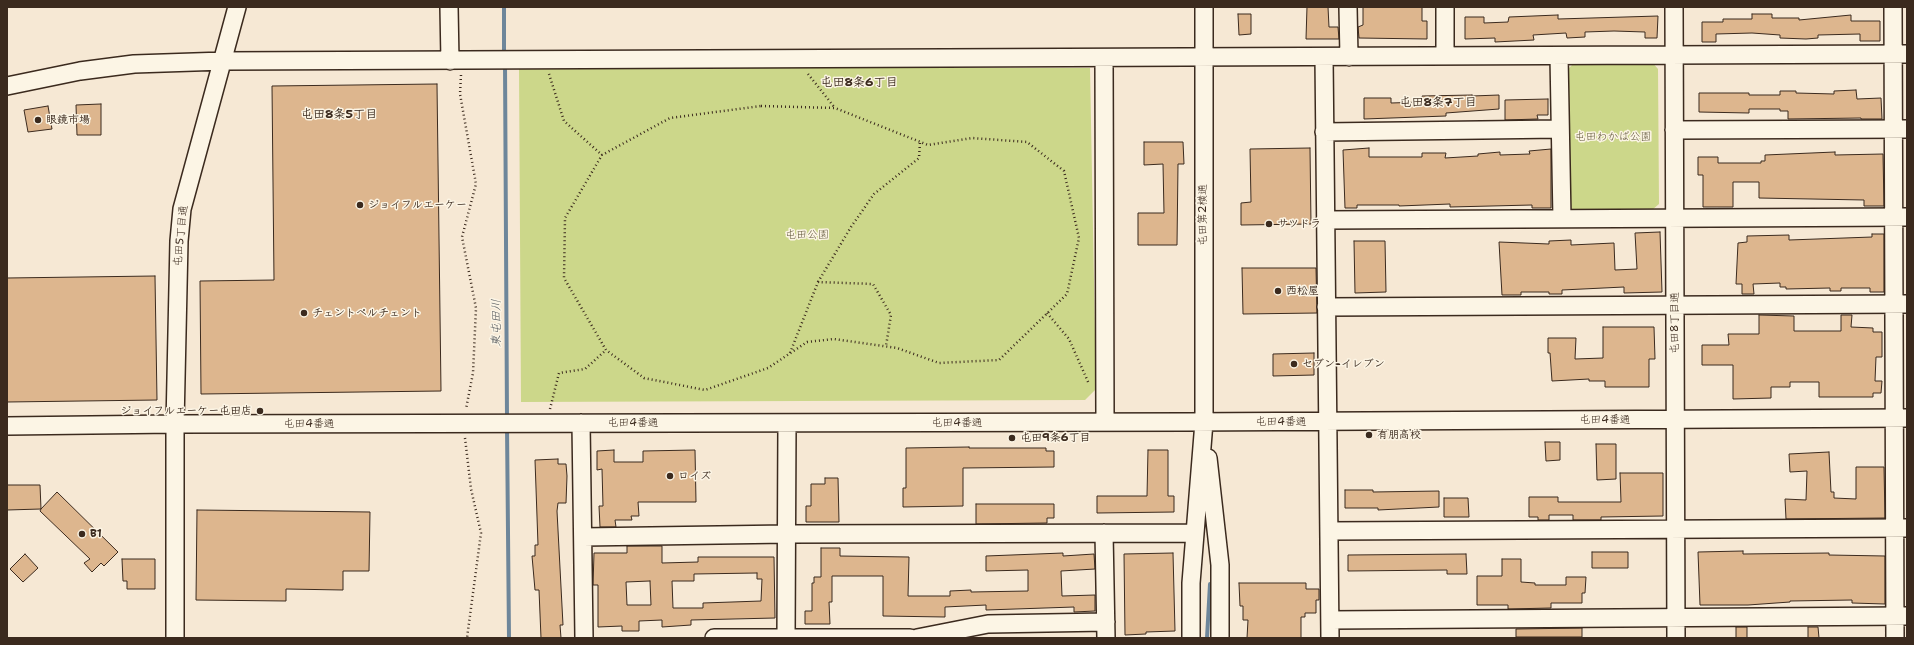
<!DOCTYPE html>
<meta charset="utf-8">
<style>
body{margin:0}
#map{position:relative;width:1914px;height:645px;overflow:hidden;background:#f6e8d4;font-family:"Shantell Sans",sans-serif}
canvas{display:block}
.frame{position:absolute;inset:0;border:8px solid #3b2a1e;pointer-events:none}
</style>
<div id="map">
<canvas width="1914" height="645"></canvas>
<div class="frame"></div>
</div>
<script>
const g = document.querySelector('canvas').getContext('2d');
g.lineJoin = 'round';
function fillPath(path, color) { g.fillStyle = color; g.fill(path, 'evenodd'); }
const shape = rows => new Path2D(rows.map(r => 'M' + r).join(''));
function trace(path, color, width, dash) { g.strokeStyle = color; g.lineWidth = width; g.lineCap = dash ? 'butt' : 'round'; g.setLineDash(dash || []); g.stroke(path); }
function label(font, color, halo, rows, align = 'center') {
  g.font = font + ' "Shantell Sans","Klee One",sans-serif'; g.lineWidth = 3; g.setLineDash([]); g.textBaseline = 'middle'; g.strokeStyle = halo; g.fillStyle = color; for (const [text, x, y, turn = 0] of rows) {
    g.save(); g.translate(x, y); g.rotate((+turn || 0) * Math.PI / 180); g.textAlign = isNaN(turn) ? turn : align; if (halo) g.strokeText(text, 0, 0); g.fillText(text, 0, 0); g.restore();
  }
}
const green = shape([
 [1651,61,1658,69,1659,204,1652,210,1573,210,1568,205,1568,69,1575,62],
 [519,68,1090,68,1096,389,1085,400,521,402]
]);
const stream = shape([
 [504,7,504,57],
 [505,63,507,419],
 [507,427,509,638],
 [1207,638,1210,584]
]);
const building = shape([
 [1307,7,1328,7,1329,27,1338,27,1339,39,1306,39,1307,7],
 [1363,7,1422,7,1422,21,1427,21,1427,39,1359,38,1358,27,1363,25,1363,7],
 [1238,14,1251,14,1251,34,1239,35,1238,14],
 [1752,14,1772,14,1772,18,1799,18,1799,20,1851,15,1851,21,1880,21,1880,41,1860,41,1860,34,1818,35,1818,38,1806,39,1780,38,1780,35,1752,33,1716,34,1716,42,1702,42,1702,22,1723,22,1723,19,1752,19,1752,14],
 [1558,15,1558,19,1658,16,1657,38,1645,38,1645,32,1614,31,1585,32,1585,37,1567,38,1566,33,1533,35,1534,40,1495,42,1495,38,1465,39,1465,17,1484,17,1484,23,1508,22,1509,17,1558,15],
 [437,84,441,391,201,394,200,281,274,280,272,86,437,84],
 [1856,90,1857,99,1881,98,1882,119,1861,119,1861,118,1788,119,1788,111,1780,111,1780,109,1749,109,1749,113,1699,112,1699,93,1749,93,1749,95,1780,95,1780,91,1796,91,1796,93,1834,94,1834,91,1856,90],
 [1472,95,1472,96,1499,95,1499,109,1446,113,1446,116,1364,119,1364,98,1391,98,1391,103,1422,102,1422,96,1472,95],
 [1548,99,1548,115,1537,115,1538,119,1505,120,1505,100,1548,99],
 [101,104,101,135,77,135,76,105,101,104],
 [48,106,52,129,28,132,24,110,48,106],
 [1144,142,1183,142,1184,164,1178,164,1177,245,1138,245,1138,213,1164,213,1163,164,1144,165,1144,142],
 [1310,148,1311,224,1241,225,1241,203,1251,202,1250,149,1310,148],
 [1369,148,1369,157,1422,157,1422,153,1446,153,1445,158,1478,156,1478,154,1500,152,1500,155,1530,154,1529,151,1551,149,1551,208,1532,208,1532,205,1450,207,1450,204,1399,206,1399,205,1357,205,1357,208,1345,208,1343,150,1369,148],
 [1835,152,1835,155,1883,154,1884,206,1864,206,1864,200,1759,198,1759,182,1733,182,1733,207,1703,207,1703,175,1698,175,1698,157,1718,157,1718,163,1761,163,1761,161,1765,161,1765,155,1835,152],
 [1660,232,1662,292,1624,293,1624,287,1562,290,1562,294,1549,294,1549,292,1521,292,1521,295,1502,295,1499,242,1549,244,1549,241,1571,240,1571,245,1614,243,1615,270,1637,269,1635,233,1660,232],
 [1872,234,1884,234,1884,292,1870,292,1870,288,1841,288,1841,291,1830,291,1830,288,1786,289,1786,287,1780,287,1780,283,1753,284,1754,294,1742,294,1742,284,1736,284,1738,243,1747,242,1747,236,1789,235,1789,240,1872,237,1872,234],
 [1354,241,1385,241,1386,292,1355,293,1354,241],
 [1242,268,1316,268,1317,313,1243,314,1242,268],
 [155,276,157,400,7,402,7,278,155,276],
 [1759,315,1794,316,1794,331,1841,331,1841,315,1852,315,1851,327,1873,328,1873,332,1882,332,1882,357,1876,357,1875,381,1882,381,1881,393,1873,393,1873,397,1819,397,1819,382,1790,382,1790,387,1771,387,1771,398,1733,399,1733,365,1702,365,1702,345,1729,345,1728,334,1759,334,1759,315],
 [1603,327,1654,327,1655,359,1649,359,1649,387,1605,387,1605,381,1589,381,1589,379,1552,381,1550,353,1548,353,1548,338,1576,338,1575,359,1603,358,1603,327],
 [1314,353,1314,375,1273,376,1273,354,1314,353],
 [1545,442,1560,442,1560,460,1546,461,1545,442],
 [1596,444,1616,444,1616,479,1597,480,1596,444],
 [969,447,969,448,1046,448,1046,451,1054,451,1054,467,963,468,963,506,903,507,903,488,906,488,906,448,969,447],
 [614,450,614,462,643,462,643,451,695,450,696,502,638,502,639,516,631,516,632,520,615,520,616,527,600,527,599,506,603,506,602,469,597,470,597,451,614,450],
 [1148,450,1168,450,1168,496,1174,496,1174,512,1097,513,1097,496,1147,496,1148,450],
 [1829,452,1831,492,1834,492,1834,498,1856,499,1856,467,1884,467,1885,518,1786,519,1785,499,1806,500,1807,471,1790,472,1789,454,1829,452],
 [558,459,558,464,566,464,567,476,566,503,558,503,557,511,563,625,560,625,561,638,541,638,539,590,535,590,532,556,535,556,535,545,538,545,535,460,558,459],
 [1620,473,1663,473,1663,516,1601,517,1601,520,1573,520,1573,515,1549,515,1549,520,1538,520,1538,517,1529,517,1529,497,1558,497,1558,502,1621,502,1620,473],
 [825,478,838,478,839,522,806,522,806,506,811,506,811,484,825,484,825,478],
 [7,485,40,485,41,509,57,492,118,552,104,566,101,563,92,572,84,563,90,559,40,511,41,509,7,510,7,485],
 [1345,490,1373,490,1373,492,1439,491,1439,507,1378,510,1378,508,1345,508,1345,490],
 [1444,498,1468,498,1469,517,1444,517,1444,498],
 [976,504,1054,504,1054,518,1047,518,1047,523,976,524,976,504],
 [197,510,370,512,369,571,343,571,343,590,286,589,286,601,196,600,197,510],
 [627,546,662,546,662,563,698,562,698,557,774,557,775,618,691,620,691,625,662,627,662,620,639,621,639,631,622,631,622,626,598,627,598,585,593,585,594,553,627,553,627,546],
 [757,573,757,579,762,579,761,601,703,603,703,608,673,608,672,581,694,581,694,574,757,573],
 [650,581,651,605,627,605,626,582,650,581],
 [821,548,840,548,840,556,909,557,908,596,950,596,950,591,971,590,971,592,1028,591,1028,570,986,571,986,556,1063,553,1063,556,1094,554,1095,569,1061,571,1062,596,1095,595,1095,611,1074,612,1074,607,986,610,986,605,945,607,945,617,883,616,883,576,832,576,832,602,829,602,830,624,805,624,805,611,812,611,812,583,814,583,814,577,821,577,821,548],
 [1743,551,1743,554,1829,553,1829,555,1885,556,1885,604,1852,603,1852,600,1790,601,1790,602,1748,605,1700,605,1698,552,1743,551],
 [1592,552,1628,552,1628,568,1592,568,1592,552],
 [1173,553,1175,631,1146,632,1146,634,1125,635,1124,554,1173,553],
 [25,554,38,568,23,582,10,569,25,554],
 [1466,554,1467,574,1447,574,1447,570,1348,571,1348,555,1466,554],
 [122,559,155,559,155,589,127,589,127,581,123,581,122,559],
 [1502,559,1521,559,1521,582,1535,583,1535,585,1566,585,1566,577,1586,577,1585,593,1582,593,1582,603,1551,603,1551,608,1508,609,1508,605,1477,605,1477,576,1502,576,1502,559],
 [1239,583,1306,583,1306,589,1319,589,1319,600,1316,600,1316,613,1305,613,1305,617,1301,617,1301,638,1247,638,1248,620,1243,620,1243,606,1240,606,1239,583],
 [1736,627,1747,627,1747,638,1736,638,1736,627],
 [1808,627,1818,627,1819,638,1808,638,1808,627],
 [1582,628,1582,637,1516,637,1516,629,1582,628]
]);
const path = shape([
 [549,74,564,121,602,155],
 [808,74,835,108],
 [461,75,460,94,476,184,462,237,476,308,473,373,466,409],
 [761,106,835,108,928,145,972,138,1027,142,1064,171,1079,238,1067,294,999,360,939,363,897,348,834,339,807,342,768,368,705,390,644,378,606,350,564,278,565,218,602,155,670,118,761,106],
 [818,282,851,227,874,194,919,158,920,142],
 [1047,313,1069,339,1089,384],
 [790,353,818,282,873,284,891,315,886,346],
 [550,409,559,373,585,369,606,350],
 [465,438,471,489,481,533,467,638]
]);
const minor = shape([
 [449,7,450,61],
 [1348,7,1349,57],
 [1674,7,1676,638],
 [1893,7,1895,638],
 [1445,56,1445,7],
 [1559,56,1562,219],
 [1324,57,1330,638],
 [1104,58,1105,422],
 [7,86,80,71,134,64,224,61,1907,54],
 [1674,130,1907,129],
 [1324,132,1560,129],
 [1325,220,1907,217],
 [1326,307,1907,304],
 [581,423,584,638],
 [7,426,175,424,1187,422,1907,418],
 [1208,458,1220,565,1220,638],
 [1329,531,1907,528],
 [1104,533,1106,638],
 [583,537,787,534,1194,533],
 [1330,620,1907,616],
 [175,638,175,424,179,241,182,209,237,7],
 [714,638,910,638],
 [786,638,787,423],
 [917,638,988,624,1106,622],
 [1191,638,1191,583,1204,422,1204,7]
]);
const markers = [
 [38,120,4,"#3b2a1e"],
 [360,205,4,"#3b2a1e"],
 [1269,224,4,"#3b2a1e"],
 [1278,291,4,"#3b2a1e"],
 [304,313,4,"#3b2a1e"],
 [1294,364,4,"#3b2a1e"],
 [260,411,4,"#3b2a1e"],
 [1369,435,4,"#3b2a1e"],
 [1012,438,4,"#3b2a1e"],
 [670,476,4,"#3b2a1e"],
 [82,534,4,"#3b2a1e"]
];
const poiNames = [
 ["眼鏡市場",46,120],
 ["ジョイフルエーケー",368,205],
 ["サツドラ",1277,224],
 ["西松屋",1286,291],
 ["チェントペルチェント",312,313],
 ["セブン-イレブン",1302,364],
 ["ジョイフルエーケー屯田店",252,411,"right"],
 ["有朋高校",1377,435],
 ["屯田9条6丁目",1020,438],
 ["ロイズ",678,476],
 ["B1",90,534]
];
const parkNames = [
 ["屯田わかば公園",1613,137],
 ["屯田公園",807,235]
];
const streetNames = [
 ["屯田第2横通",1203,215,-90],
 ["屯田5丁目通",181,236,-84],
 ["屯田8丁目通",1675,323,-90],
 ["屯田4番通",1605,420],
 ["屯田4番通",1281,422],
 ["屯田4番通",633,423],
 ["屯田4番通",957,423],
 ["屯田4番通",309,424]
];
const neighbourhoodNames = [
 ["屯田8条6丁目",859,83],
 ["屯田8条7丁目",1438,103],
 ["屯田8条5丁目",339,115]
];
const waterNames = [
 ["東屯田川",497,323,-90]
];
fillPath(green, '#ccd78a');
trace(stream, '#6e869a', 4);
fillPath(building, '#ddb68e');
trace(building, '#3b2a1e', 1);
trace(minor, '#3b2a1e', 20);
trace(path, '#3b2a1e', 2.5, [1, 3]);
trace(minor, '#fcf5e5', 17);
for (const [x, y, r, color] of markers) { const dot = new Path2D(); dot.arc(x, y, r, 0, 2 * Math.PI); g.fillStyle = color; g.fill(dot); trace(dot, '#fcf5e5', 1.5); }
label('bold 11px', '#3b2a1e', '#fcf5e5', poiNames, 'left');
label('11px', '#5f5539', '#fcf5e5', parkNames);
label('11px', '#3b2a1e', '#fcf5e5', streetNames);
label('bold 12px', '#3b2a1e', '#fcf5e5', neighbourhoodNames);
label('italic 12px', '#54585c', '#fcf5e5', waterNames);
</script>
